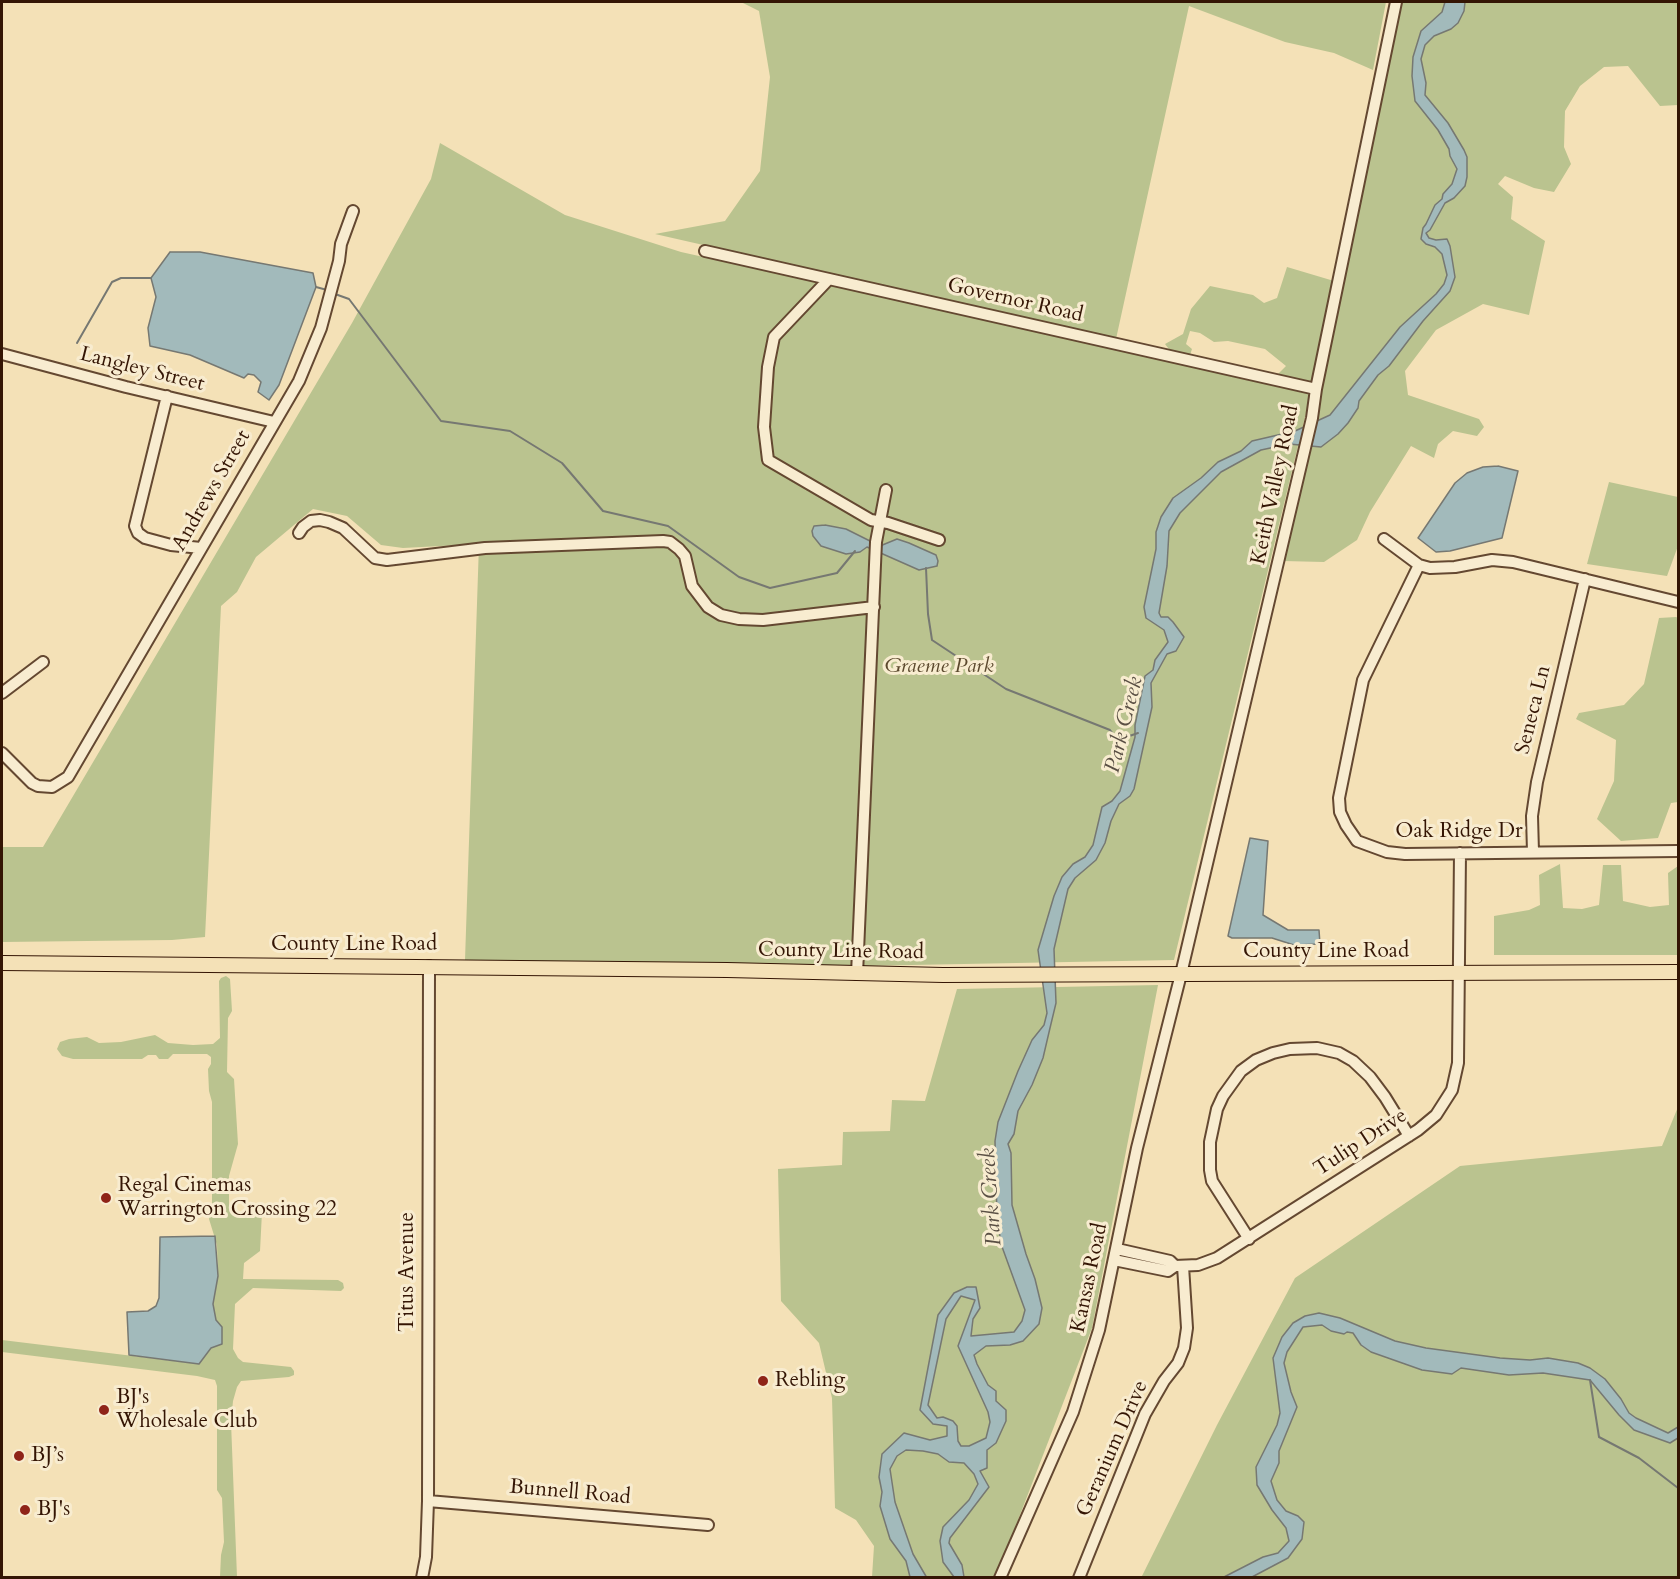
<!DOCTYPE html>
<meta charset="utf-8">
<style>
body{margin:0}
#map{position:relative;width:1680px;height:1579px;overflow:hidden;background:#f4e1b7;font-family:Cardo,serif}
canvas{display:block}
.frame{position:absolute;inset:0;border:3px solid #341504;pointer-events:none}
</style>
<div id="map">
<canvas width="1680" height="1579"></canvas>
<div class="frame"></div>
</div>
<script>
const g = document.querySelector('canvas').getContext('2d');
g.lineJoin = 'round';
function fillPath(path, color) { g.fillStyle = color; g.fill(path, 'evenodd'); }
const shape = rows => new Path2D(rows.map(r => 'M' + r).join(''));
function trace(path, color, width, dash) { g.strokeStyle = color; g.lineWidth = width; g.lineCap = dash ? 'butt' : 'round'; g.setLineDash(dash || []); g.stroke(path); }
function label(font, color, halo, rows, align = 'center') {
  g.font = font + ' Cardo,serif'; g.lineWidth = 6; g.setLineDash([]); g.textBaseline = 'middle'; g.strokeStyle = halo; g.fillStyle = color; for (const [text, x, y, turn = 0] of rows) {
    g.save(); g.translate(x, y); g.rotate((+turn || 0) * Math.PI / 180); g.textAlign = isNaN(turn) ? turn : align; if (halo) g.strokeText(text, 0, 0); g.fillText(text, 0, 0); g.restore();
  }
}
const green = shape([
 [741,2,1386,2,1373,70,1334,53,1285,42,1189,6,1116,339,655,234,725,221,760,171,770,77,759,11],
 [1395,2,1678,2,1678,105,1660,106,1628,66,1604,67,1580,86,1565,111,1564,147,1571,164,1554,192,1534,188,1505,176,1498,184,1513,197,1511,219,1545,241,1529,315,1483,304,1436,330,1405,371,1408,395,1479,419,1484,427,1477,436,1453,431,1438,444,1434,458,1411,446,1370,512,1357,540,1324,562,1283,561],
 [440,143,565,215,681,252,1311,392,1174,960,859,966,465,960,479,544,403,548,381,545,347,516,313,509,256,557,237,592,221,606,205,937,172,940,2,942,2,847,43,847,352,323,431,179],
 [1287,267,1334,281,1313,386,1276,376,1286,366,1265,349,1228,341,1214,342,1200,333,1190,331,1186,344,1192,349,1190,355,1172,353,1165,344,1183,334,1191,309,1210,286,1253,295,1264,303,1277,298],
 [1609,482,1678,497,1678,546,1667,576,1587,564],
 [1676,617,1678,618,1678,802,1671,803,1658,838,1621,841,1597,819,1614,781,1616,740,1576,719,1579,713,1624,705,1644,684,1659,618],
 [1560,864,1563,908,1582,909,1599,905,1603,865,1621,865,1623,901,1650,907,1669,905,1668,873,1678,866,1678,955,1494,955,1494,916,1529,910,1540,905,1539,875],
 [226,976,230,979,232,1011,228,1018,227,1072,234,1079,238,1144,229,1176,229,1204,232,1213,258,1210,262,1212,260,1251,244,1263,243,1279,338,1280,343,1283,344,1288,341,1291,253,1288,235,1304,233,1349,238,1358,243,1362,291,1367,294,1371,294,1375,289,1377,241,1381,237,1387,233,1401,231,1422,237,1577,220,1577,221,1555,224,1542,222,1498,217,1490,217,1386,215,1380,197,1376,2,1352,2,1340,199,1364,211,1348,216,1320,213,1304,218,1276,217,1245,209,1219,212,1203,212,1102,209,1091,208,1069,211,1064,211,1057,207,1054,173,1054,168,1059,159,1059,156,1055,148,1055,142,1059,73,1059,62,1056,57,1049,60,1042,69,1039,87,1037,99,1043,121,1042,155,1035,168,1043,193,1045,213,1044,220,1038,219,981,221,978],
 [1158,985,1092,1328,996,1577,872,1577,874,1546,856,1520,835,1508,832,1398,819,1343,781,1301,778,1169,842,1165,843,1132,890,1131,892,1100,925,1101,957,989],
 [1678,1107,1678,1577,1141,1578,1217,1425,1295,1278,1460,1166,1662,1146]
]);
const water = shape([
 [1445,2,1465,2,1464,11,1458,23,1451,29,1434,36,1425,45,1421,59,1426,83,1425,95,1448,123,1464,150,1467,157,1467,177,1465,186,1454,198,1445,203,1430,230,1426,233,1429,238,1436,240,1447,239,1450,246,1455,277,1450,291,1423,321,1389,366,1378,375,1359,401,1358,408,1348,423,1338,434,1321,447,1289,444,1261,450,1221,472,1180,513,1169,531,1167,566,1159,613,1161,617,1168,617,1173,622,1184,637,1176,651,1167,654,1151,683,1152,707,1134,789,1130,796,1119,804,1111,821,1105,843,1096,860,1075,878,1068,889,1054,949,1056,1003,1050,1028,1043,1058,1032,1085,1018,1111,1014,1134,1008,1144,1011,1153,1012,1205,1026,1254,1035,1279,1042,1308,1039,1324,1023,1341,1010,1345,986,1346,974,1355,977,1364,988,1385,996,1391,996,1401,1006,1410,1006,1421,996,1443,987,1450,987,1468,980,1471,989,1487,950,1538,949,1543,962,1565,964,1577,954,1577,943,1562,940,1541,943,1527,969,1500,978,1484,974,1474,964,1463,949,1462,938,1454,923,1451,906,1450,897,1456,890,1469,895,1502,913,1554,927,1578,910,1577,906,1561,890,1539,880,1506,882,1492,879,1477,882,1454,904,1433,930,1440,947,1436,947,1426,933,1424,920,1410,938,1315,954,1293,967,1287,976,1287,980,1308,973,1319,971,1336,1014,1332,1022,1321,1025,1310,1001,1244,997,1216,995,1141,998,1122,1018,1071,1032,1040,1044,1025,1047,1013,1038,950,1054,896,1062,877,1073,864,1085,857,1093,845,1102,807,1112,801,1120,791,1135,737,1135,725,1145,676,1153,670,1155,660,1168,642,1164,630,1146,618,1144,607,1156,549,1156,532,1161,517,1173,498,1201,478,1218,462,1241,451,1252,441,1295,431,1330,415,1400,327,1436,294,1444,284,1447,275,1442,254,1435,247,1426,244,1421,239,1423,228,1426,224,1435,205,1442,199,1443,194,1452,184,1457,169,1450,156,1449,149,1438,130,1415,101,1412,76,1413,57,1421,31,1442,12,1445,2],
 [961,1296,975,1300,958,1346,988,1412,990,1422,986,1438,969,1446,961,1446,958,1441,957,1426,953,1421,943,1417,937,1418,928,1405,946,1319,961,1296],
 [170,252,200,252,313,273,316,287,279,385,269,400,258,392,261,382,254,375,248,374,244,378,190,355,150,346,148,328,156,297,151,278,170,252],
 [1498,466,1518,471,1502,538,1450,551,1436,552,1418,538,1455,483,1467,473,1483,467,1498,466],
 [825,525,846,529,880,546,897,539,909,543,936,555,938,561,937,566,919,570,867,547,860,552,846,554,821,546,813,536,812,531,814,526,825,525],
 [1250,838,1268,841,1263,915,1288,930,1319,930,1320,944,1294,945,1272,938,1232,938,1228,936,1250,838],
 [215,1236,218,1276,213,1304,216,1320,222,1327,222,1344,211,1348,199,1364,129,1355,127,1312,148,1311,156,1306,159,1298,160,1237,215,1236],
 [1319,1313,1340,1318,1395,1341,1426,1348,1500,1358,1530,1360,1548,1358,1578,1363,1590,1368,1605,1379,1621,1399,1629,1413,1636,1418,1668,1433,1678,1427,1678,1438,1670,1443,1634,1430,1619,1415,1590,1380,1543,1373,1509,1375,1461,1368,1452,1374,1422,1370,1371,1352,1361,1345,1353,1333,1347,1332,1344,1334,1331,1331,1322,1325,1303,1327,1287,1352,1284,1363,1291,1392,1297,1407,1279,1451,1279,1463,1271,1481,1277,1500,1286,1511,1298,1516,1304,1522,1302,1539,1288,1558,1252,1577,1224,1577,1263,1557,1278,1553,1289,1541,1286,1528,1272,1510,1257,1485,1256,1467,1277,1425,1280,1413,1273,1358,1282,1337,1293,1323,1305,1316,1319,1313]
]);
const stream = shape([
 [316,287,327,290],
 [335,294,349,299,441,421,510,431,562,463,603,511,668,526,739,577,770,588,837,573,855,551],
 [77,343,112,282,121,278,151,278],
 [926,568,928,614,932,640,1006,689,1110,730,1118,740,1138,733],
 [1590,1380,1599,1437,1639,1458,1678,1488]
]);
const minor = shape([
 [705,251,1316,389],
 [829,279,774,337,768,367,764,427,768,460,871,520,888,523,939,540],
 [2,354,126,387,274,422],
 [167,396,135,526,138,533,145,538,171,545,201,548],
 [299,533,303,527,311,521,320,520,329,522,343,528,375,558,387,560,485,548,663,541,670,542,679,549,685,556,692,586,708,607,721,615,739,619,763,620,874,607],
 [1384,539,1419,565,1363,680,1339,798,1340,812,1346,825,1357,841,1387,852,1405,854,1678,851],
 [1419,565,1430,568,1455,567,1492,560,1513,562,1678,602],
 [2,693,43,662],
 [2,753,32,783,38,786,52,787,68,777,299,381,321,328,339,261,341,244,353,211],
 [1533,852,1532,816,1537,782,1585,579],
 [857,974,876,542,886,490],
 [1249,1239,1212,1181,1210,1170,1210,1142,1217,1109,1223,1096,1241,1071,1256,1060,1273,1053,1290,1049,1317,1048,1339,1053,1353,1061,1370,1077,1385,1097,1409,1136],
 [1117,1249,1170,1261,1175,1266],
 [1114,1260,1168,1271,1175,1266,1198,1265,1217,1258,1418,1130,1436,1115,1452,1090,1458,1063,1460,853],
 [428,1501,708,1525],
 [422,1578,426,1557,428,1501,429,966],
 [1000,1578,1073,1412,1099,1330,1137,1148,1181,974,1312,418,1316,389,1396,2],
 [1079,1578,1145,1414,1164,1381,1178,1363,1184,1348,1187,1328,1183,1266]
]);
const major = shape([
 [2,963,727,970,943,975,1678,972]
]);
const markers = [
 [106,1198,6,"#8f2418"],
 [763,1381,6,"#8f2418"],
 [104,1410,6,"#8f2418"],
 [19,1456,6,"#8f2418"],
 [25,1510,6,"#8f2418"]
];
const streetNames = [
 ["Governor Road",1015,301,13],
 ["Langley Street",142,370,14],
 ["Keith Valley Road",1276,485,-78],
 ["Andrews Street",212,491,-60],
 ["Seneca Ln",1534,710,-76],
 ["Oak Ridge Dr",1459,832],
 ["County Line Road",354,945],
 ["County Line Road",841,952,1],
 ["County Line Road",1326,952],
 ["Tulip Drive",1361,1143,-33],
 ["Titus Avenue",408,1272,-90],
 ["Kansas Road",1090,1278,-78],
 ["Geranium Drive",1113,1449,-66],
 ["Bunnell Road",570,1493,5]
];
const parkNames = [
 ["Graeme Park",939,667]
];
const poiNames = [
 ["Regal Cinemas",118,1186],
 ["Warrington Crossing 22",118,1210],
 ["Rebling",775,1381],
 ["BJ's",116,1398],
 ["Wholesale Club",116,1422],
 ["BJ’s",31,1456],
 ["BJ's",37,1510]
];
const waterNames = [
 ["Park Creek",1125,725,-76],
 ["Park Creek",992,1197,-94]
];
fillPath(green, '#bac38f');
fillPath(water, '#a2babb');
trace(water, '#767872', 1.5);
trace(stream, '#767872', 2);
trace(minor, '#644831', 14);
trace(major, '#341504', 16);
trace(minor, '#f8ecd0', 10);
trace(major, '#f4e1b7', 14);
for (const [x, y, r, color] of markers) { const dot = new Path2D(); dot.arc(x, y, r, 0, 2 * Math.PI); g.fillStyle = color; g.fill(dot); trace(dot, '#f8ecd0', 2); }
label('21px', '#341504', '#f8ecd0', streetNames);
label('italic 21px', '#5c492e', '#f8ecd0', parkNames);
label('21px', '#341504', '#f8ecd0', poiNames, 'left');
label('italic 22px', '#5a4f44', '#f8ecd0', waterNames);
</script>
